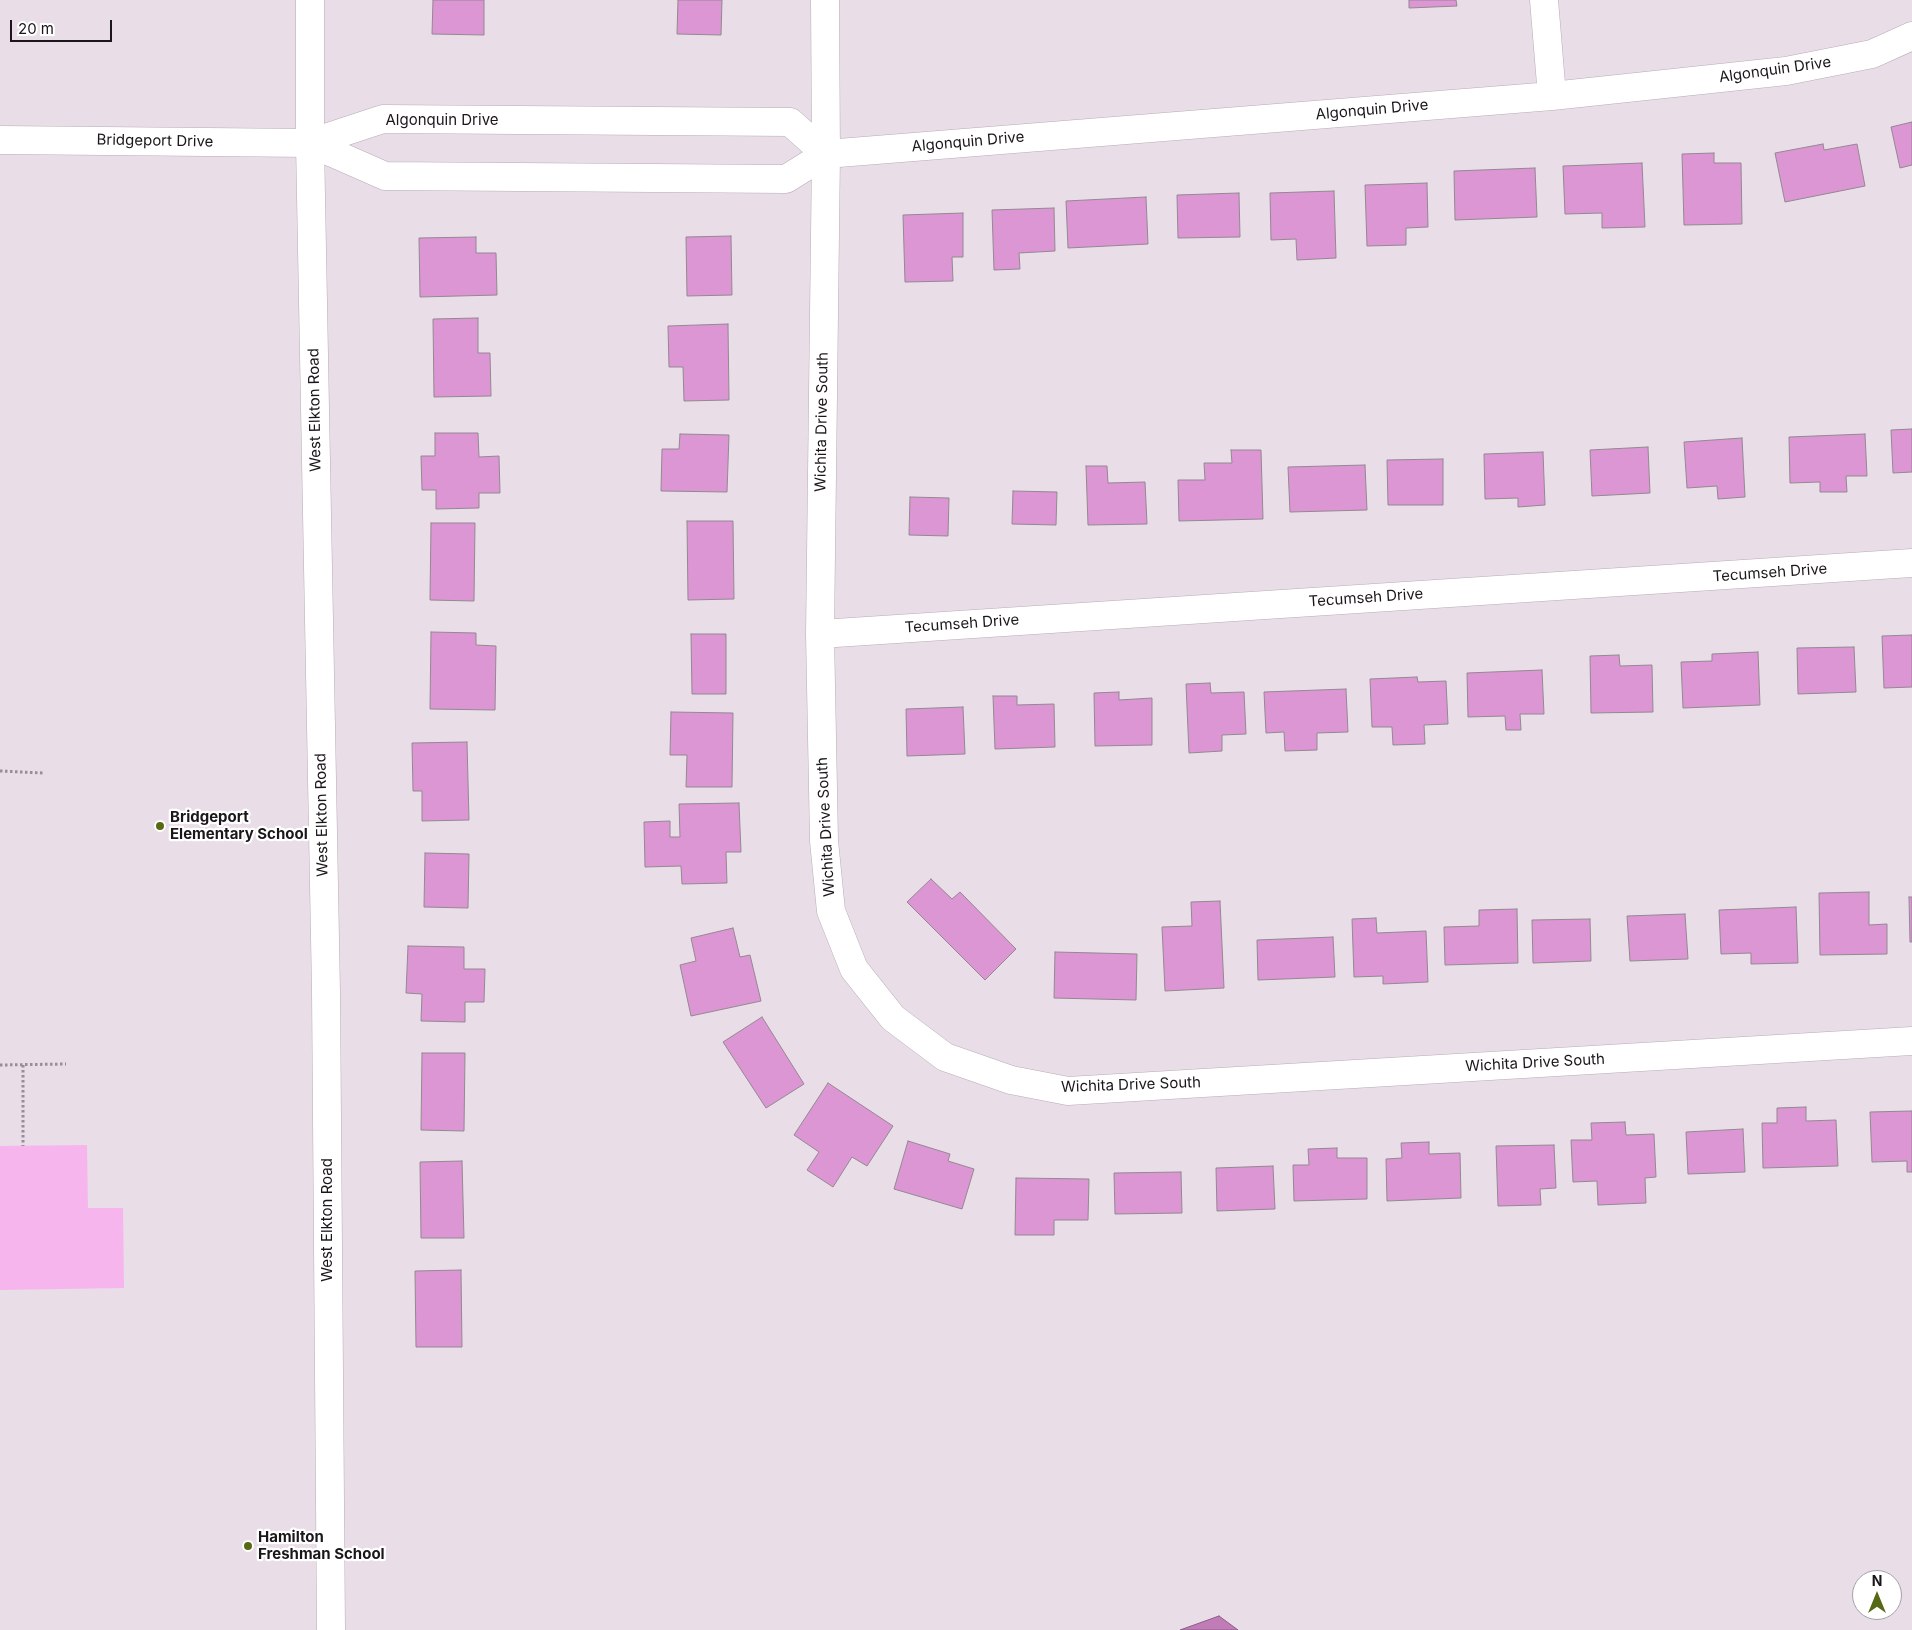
<!DOCTYPE html>
<style>
body{margin:0}
#map{position:relative;width:1912px;height:1630px;overflow:hidden;background:#e9dde7;font-family:Inter,sans-serif}
canvas{display:block}
.north{position:absolute;left:1852px;top:1570px;width:50px;height:50px;box-sizing:border-box;background:#fff;border:1px solid #a3a2a3;border-radius:50%;rotate:0deg;font-size:14px;font-weight:700;line-height:20px;text-align:center;color:#1a161a}
.north::after{content:'';display:block;margin:auto;width:18px;height:22px;background:#576915;clip-path:polygon(50% 0,100% 100%,50% 72%,0 100%)}
.scale{position:absolute;left:10px;top:20px;width:102px;height:22px;box-sizing:border-box;border:2px solid #1a161a;border-top:0;padding-left:6px;font-size:15px;line-height:18px;white-space:nowrap;color:#1a161a;-webkit-text-stroke:4px #fff;paint-order:stroke}
</style>
<div id="map">
<canvas width="1912" height="1630"></canvas>
<div class="north">N</div>
<div class="scale">20 m</div>
</div>
<script>
const g = document.querySelector('canvas').getContext('2d');
g.lineJoin = 'round';
function fillPath(path, color) { g.fillStyle = color; g.fill(path, 'evenodd'); }
const shape = rows => new Path2D(rows.map(r => 'M' + r).join(''));
function trace(path, color, width, dash) { g.strokeStyle = color; g.lineWidth = width; g.lineCap = dash ? 'butt' : 'round'; g.setLineDash(dash || []); g.stroke(path); }
function label(font, color, halo, rows, align = 'center') {
  g.font = font + ' Inter,sans-serif'; g.lineWidth = 4.5; g.setLineDash([]); g.textBaseline = 'middle'; g.strokeStyle = halo; g.fillStyle = color; for (const [text, x, y, turn = 0] of rows) {
    g.save(); g.translate(x, y); g.rotate((+turn || 0) * Math.PI / 180); g.textAlign = isNaN(turn) ? turn : align; if (halo) g.strokeText(text, 0, 0); g.fillText(text, 0, 0); g.restore();
  }
}
const green = shape([
 [87,1145,88,1208,123,1208,124,1288,0,1290,0,1146]
]);
const water = shape([
 [1219,1616,1238,1630,1180,1630,1219,1616]
]);
const building = shape([
 [433,0,484,0,484,35,432,34,433,0],
 [678,0,722,0,721,35,677,34,678,0],
 [1409,0,1456,0,1457,6,1409,8,1409,0],
 [1912,122,1912,165,1900,168,1891,127,1912,122],
 [1823,144,1824,150,1857,144,1865,186,1785,202,1775,153,1823,144],
 [1714,153,1714,163,1741,163,1742,224,1684,225,1682,154,1714,153],
 [1642,163,1645,227,1602,228,1602,213,1565,214,1563,166,1642,163],
 [1535,168,1537,217,1455,220,1454,171,1535,168],
 [1427,183,1428,227,1406,228,1406,245,1367,246,1365,185,1427,183],
 [1334,191,1336,258,1297,260,1296,239,1271,240,1270,193,1334,191],
 [1239,193,1240,237,1178,238,1177,195,1239,193],
 [1146,197,1148,244,1068,248,1066,201,1146,197],
 [1054,208,1055,251,1019,253,1020,269,994,270,992,210,1054,208],
 [963,213,963,257,952,257,953,281,905,282,903,215,963,213],
 [731,236,732,295,687,296,686,237,731,236],
 [476,237,476,253,496,253,497,295,420,297,419,238,476,237],
 [478,318,478,353,490,353,491,396,434,397,433,319,478,318],
 [728,324,729,400,684,401,683,367,669,367,668,326,728,324],
 [1912,429,1912,472,1893,473,1891,430,1912,429],
 [435,433,478,433,479,457,499,456,500,493,479,493,479,508,436,509,436,490,422,490,421,456,435,456,435,433],
 [680,434,729,435,727,492,661,491,662,449,679,449,680,434],
 [1865,434,1867,476,1846,476,1847,492,1820,492,1820,482,1790,483,1789,437,1865,434],
 [1742,438,1745,497,1718,499,1717,486,1687,488,1684,442,1742,438],
 [1648,447,1650,493,1592,496,1590,450,1648,447],
 [1231,450,1261,450,1263,519,1179,521,1178,480,1205,480,1204,463,1232,463,1231,450],
 [1543,452,1545,505,1518,507,1518,498,1485,499,1484,454,1543,452],
 [1443,459,1443,505,1388,505,1387,460,1443,459],
 [1365,465,1367,510,1290,512,1288,467,1365,465],
 [1086,466,1107,466,1108,483,1145,482,1147,524,1088,525,1086,466],
 [1013,491,1057,492,1056,525,1012,524,1013,491],
 [910,497,949,498,948,536,909,535,910,497],
 [687,521,733,521,734,599,688,600,687,521],
 [431,523,475,523,474,601,430,600,431,523],
 [431,632,476,633,476,645,496,646,495,710,430,709,431,632],
 [691,634,726,634,726,694,692,694,691,634],
 [1912,635,1912,687,1884,688,1882,636,1912,635],
 [1854,647,1856,692,1798,694,1797,648,1854,647],
 [1758,652,1760,705,1683,708,1681,662,1712,661,1712,654,1758,652],
 [1619,655,1620,666,1652,665,1653,712,1591,713,1590,656,1619,655],
 [1542,670,1544,714,1520,714,1521,730,1506,730,1505,716,1468,717,1467,673,1542,670],
 [1417,677,1418,682,1446,681,1448,724,1424,725,1425,744,1393,745,1392,727,1372,727,1370,679,1417,677],
 [1210,683,1211,693,1244,692,1246,734,1222,735,1222,751,1189,753,1186,684,1210,683],
 [1346,689,1348,732,1317,733,1317,750,1285,751,1284,732,1266,733,1264,692,1346,689],
 [1119,692,1119,700,1152,698,1152,745,1095,746,1094,693,1119,692],
 [993,696,1017,696,1017,705,1054,704,1055,747,995,749,993,696],
 [963,707,965,754,907,756,906,709,963,707],
 [671,712,733,713,732,787,686,787,687,755,670,755,671,712],
 [467,742,469,820,422,821,422,791,413,791,412,743,467,742],
 [739,803,741,852,726,852,727,883,682,884,681,866,645,867,644,822,670,821,670,837,680,837,679,804,739,803],
 [425,853,469,854,468,908,424,907,425,853],
 [931,879,952,899,960,892,1016,949,985,980,907,902,931,879],
 [1869,892,1869,925,1887,924,1887,954,1820,955,1819,893,1869,892],
 [1909,897,1912,897,1912,942,1910,942,1909,897],
 [1220,901,1224,988,1165,991,1162,927,1192,926,1191,902,1220,901],
 [1796,907,1798,963,1751,964,1751,953,1721,954,1719,910,1796,907],
 [1517,909,1518,963,1445,965,1444,927,1479,926,1479,910,1517,909],
 [1685,914,1688,959,1630,961,1627,916,1685,914],
 [1376,918,1377,933,1426,931,1428,982,1383,984,1383,976,1354,977,1352,919,1376,918],
 [1590,919,1591,961,1533,963,1532,920,1590,919],
 [733,928,740,957,750,955,761,1001,691,1016,680,965,696,961,691,938,733,928],
 [1333,937,1335,977,1258,980,1257,940,1333,937],
 [408,946,464,947,464,969,485,969,484,1002,465,1002,465,1022,421,1021,422,994,406,993,408,946],
 [1055,952,1137,954,1136,1000,1054,998,1055,952],
 [762,1017,804,1084,766,1108,723,1042,762,1017],
 [422,1053,465,1053,464,1131,421,1130,422,1053],
 [828,1083,893,1126,867,1166,852,1157,833,1187,807,1170,819,1152,794,1135,828,1083],
 [1806,1107,1806,1121,1836,1120,1838,1166,1763,1168,1762,1123,1777,1123,1777,1108,1806,1107],
 [1912,1111,1912,1172,1907,1172,1907,1161,1872,1162,1870,1112,1912,1111],
 [1625,1122,1626,1135,1654,1134,1656,1177,1645,1178,1646,1203,1598,1205,1597,1181,1573,1182,1571,1140,1592,1140,1591,1123,1625,1122],
 [1743,1129,1745,1172,1688,1174,1686,1132,1743,1129],
 [908,1141,950,1154,948,1161,974,1169,962,1209,894,1189,908,1141],
 [1429,1142,1429,1154,1460,1153,1461,1198,1387,1201,1386,1159,1402,1158,1401,1143,1429,1142],
 [1554,1145,1556,1188,1540,1189,1541,1205,1498,1206,1496,1146,1554,1145],
 [1337,1148,1337,1158,1367,1158,1367,1199,1294,1201,1293,1165,1309,1165,1308,1149,1337,1148],
 [462,1161,464,1238,421,1238,420,1162,462,1161],
 [1273,1166,1275,1209,1217,1211,1216,1168,1273,1166],
 [1181,1172,1182,1213,1115,1214,1114,1173,1181,1172],
 [1016,1178,1089,1179,1088,1220,1054,1220,1054,1235,1015,1235,1016,1178],
 [461,1270,462,1347,416,1347,415,1271,461,1270]
]);
const path = shape([
 [0,771,43,773],
 [0,1065,66,1064],
 [23,1065,23,1146]
]);
const street = shape([
 [825,0,826,154,820,634,824,841,831,911,854,969,893,1018,945,1057,1011,1080,1068,1091,1912,1041],
 [1544,0,1552,96],
 [0,140,310,143,383,119,790,122,826,154],
 [310,143,385,176,786,179,826,154,1552,96,1786,71,1872,54,1912,36],
 [820,634,1912,563]
]);
const secondary = shape([
 [310,0,310,143,326,991,331,1630]
]);
const markers = [
 [160,826,5,"#576915"],
 [248,1546,5,"#576915"]
];
const streetNames = [
 ["Algonquin Drive",1775,70,-8],
 ["Algonquin Drive",1372,110,-5],
 ["Algonquin Drive",442,120],
 ["Bridgeport Drive",155,141,1],
 ["Algonquin Drive",968,142,-5],
 ["West Elkton Road",315,410,-91],
 ["Wichita Drive South",822,422,-89],
 ["Tecumseh Drive",1770,573,-4],
 ["Tecumseh Drive",1366,598,-4],
 ["Tecumseh Drive",962,624,-4],
 ["West Elkton Road",322,815,-91],
 ["Wichita Drive South",826,827,-93],
 ["Wichita Drive South",1535,1063,-3],
 ["Wichita Drive South",1131,1085,-2],
 ["West Elkton Road",327,1220,-90]
];
const poiNames = [
 ["Bridgeport",170,817],
 ["Elementary School",170,834],
 ["Hamilton",258,1537],
 ["Freshman School",258,1554]
];
fillPath(green, '#f6b6ed');
fillPath(water, '#c07cb7');
trace(water, '#8e5d88', 1);
fillPath(building, '#dc96d3');
trace(building, '#938891', 1);
trace(street, '#b7acb5', 29);
trace(secondary, '#b7acb5', 29);
trace(path, '#978e96', 3, [2.5, 2.5]);
trace(street, '#fff', 28);
trace(secondary, '#fff', 28);
for (const [x, y, r, color] of markers) { const dot = new Path2D(); dot.arc(x, y, r, 0, 2 * Math.PI); g.fillStyle = color; g.fill(dot); trace(dot, '#fff', 2); }
label('15px', '#1a161a', '#fff', streetNames);
label('bold 15px', '#1a161a', '#fff', poiNames, 'left');
</script>
